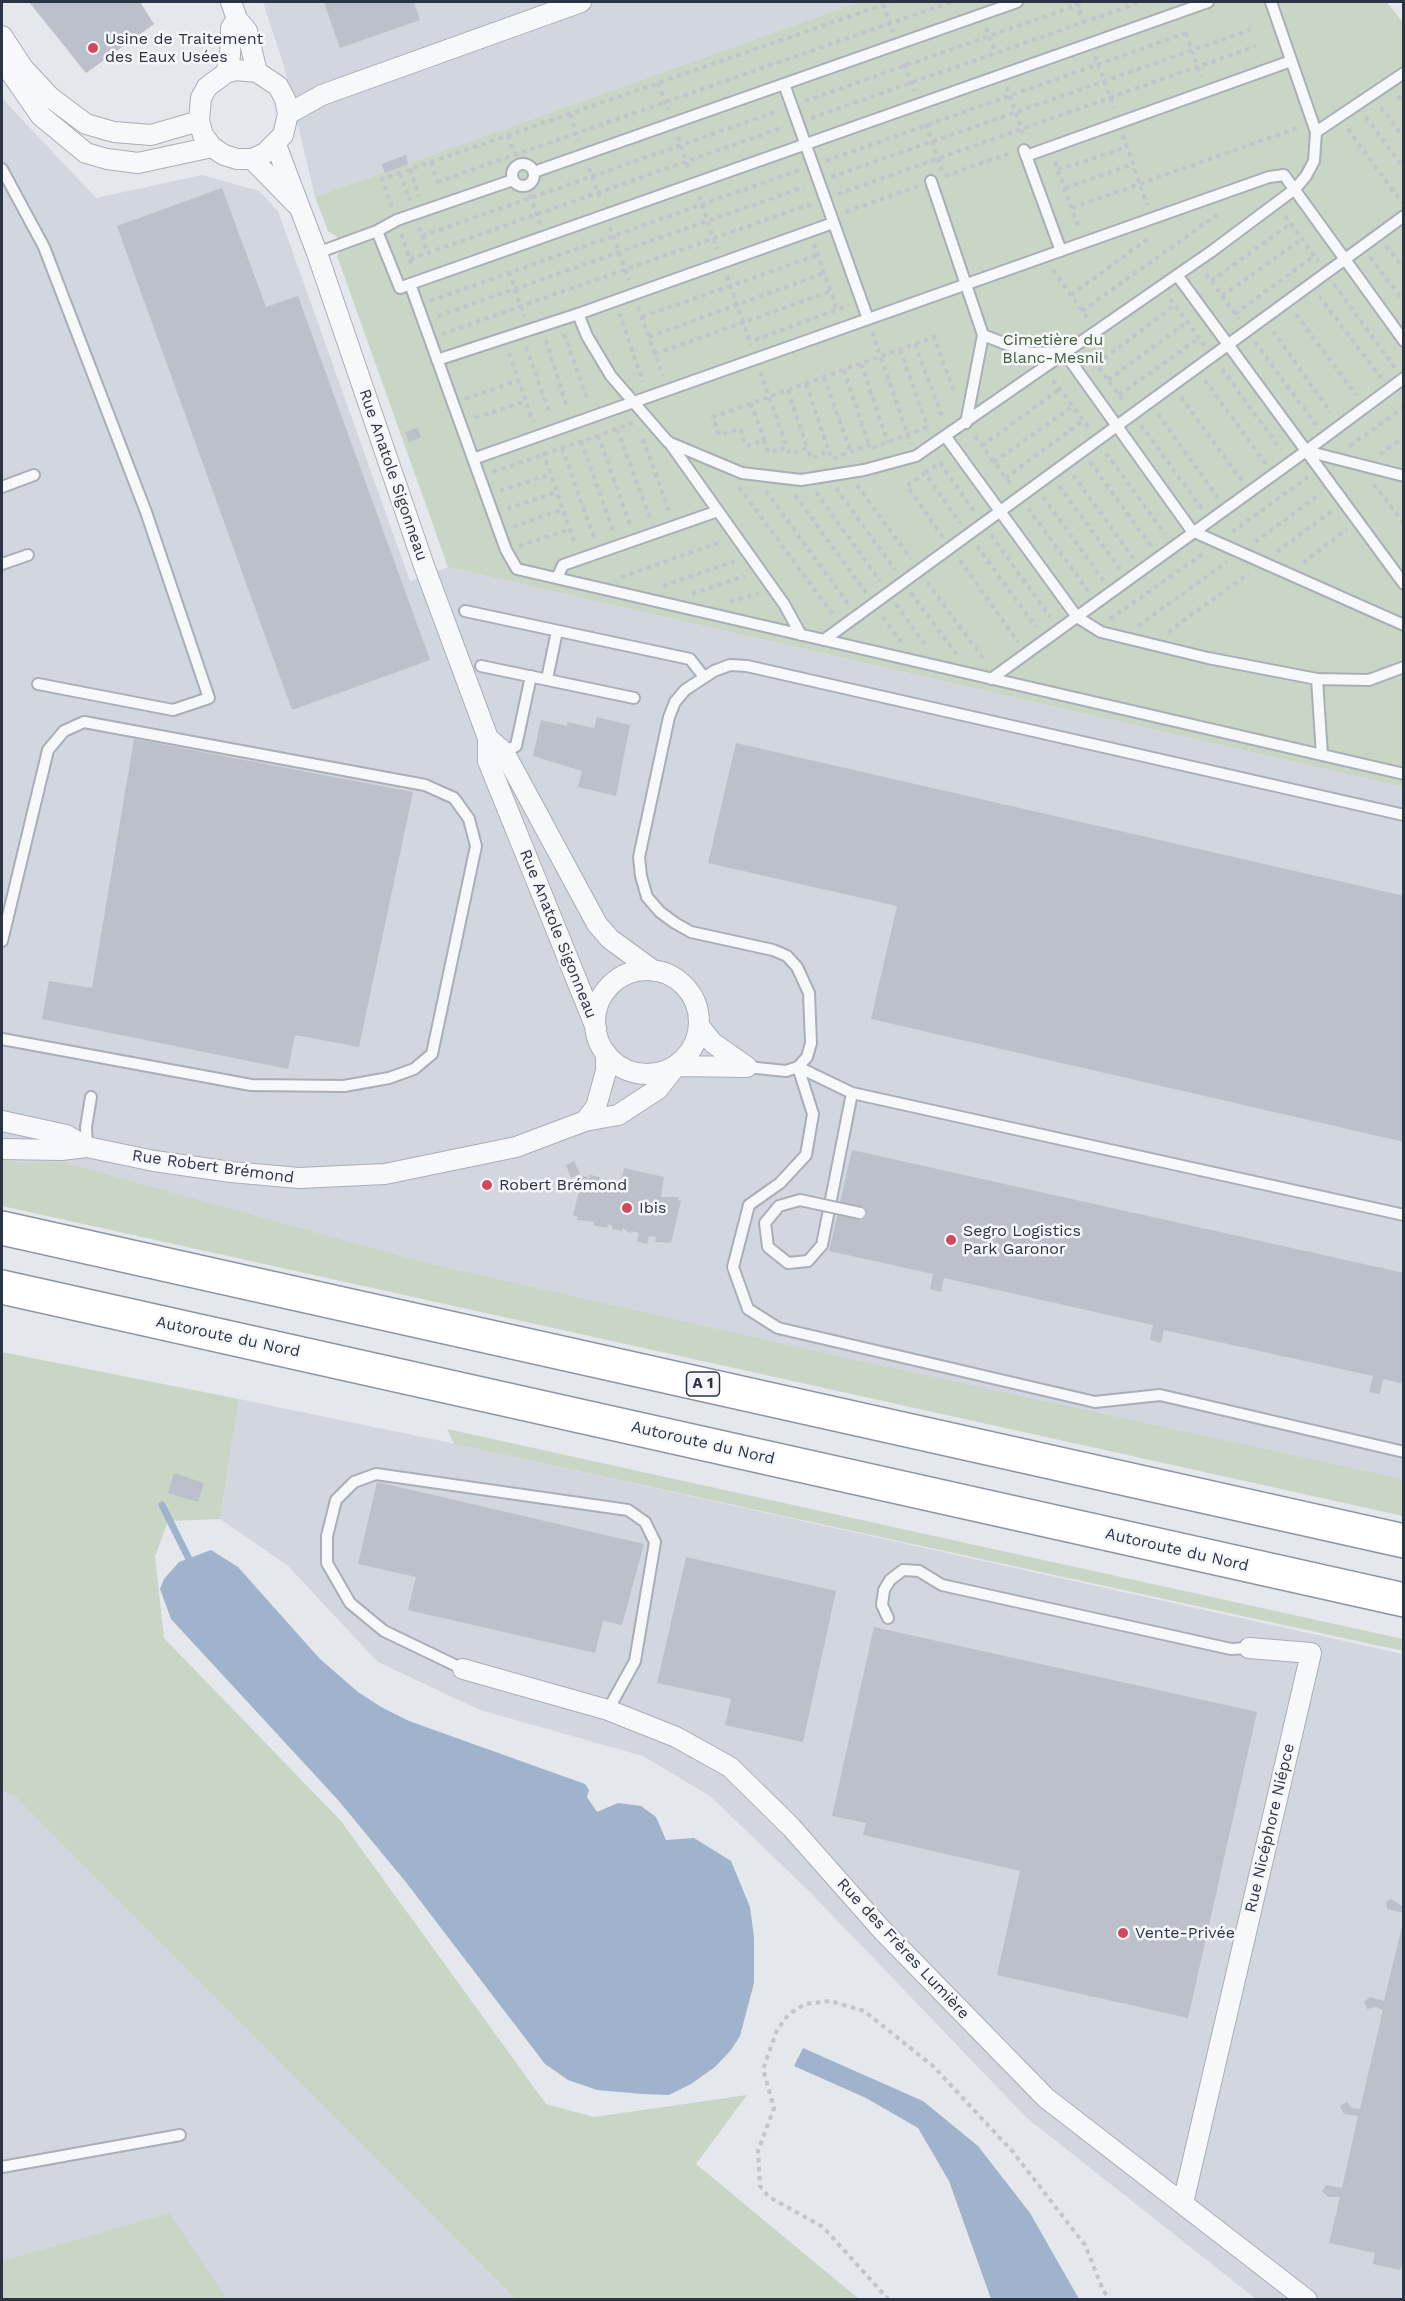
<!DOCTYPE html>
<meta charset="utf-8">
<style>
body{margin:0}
#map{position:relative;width:1405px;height:2301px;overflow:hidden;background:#e4e7ec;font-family:"Work Sans",sans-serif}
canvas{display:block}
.frame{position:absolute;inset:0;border:3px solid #2b3445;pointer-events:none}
</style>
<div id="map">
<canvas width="1405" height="2301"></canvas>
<div class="frame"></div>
</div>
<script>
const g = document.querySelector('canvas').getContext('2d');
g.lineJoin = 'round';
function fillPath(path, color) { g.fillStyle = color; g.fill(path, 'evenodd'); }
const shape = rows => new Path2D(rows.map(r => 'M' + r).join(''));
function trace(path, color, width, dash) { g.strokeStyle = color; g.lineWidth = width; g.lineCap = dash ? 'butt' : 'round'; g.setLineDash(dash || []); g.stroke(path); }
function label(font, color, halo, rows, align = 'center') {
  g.font = font + ' "Work Sans",sans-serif'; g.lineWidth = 5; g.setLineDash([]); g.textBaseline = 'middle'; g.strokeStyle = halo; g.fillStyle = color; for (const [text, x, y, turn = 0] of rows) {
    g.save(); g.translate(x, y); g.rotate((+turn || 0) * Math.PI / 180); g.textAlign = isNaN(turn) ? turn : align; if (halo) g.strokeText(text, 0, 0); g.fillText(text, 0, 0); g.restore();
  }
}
const built = shape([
 [263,2,859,2,315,197,284,66],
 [2,98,96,198,202,175,259,191,278,211,410,581,448,567,1403,787,1403,1510,2,1189],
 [2,1368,154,1642,546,2104,859,2299,2,2300],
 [239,1399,446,1442,1403,1654,1403,2299,1256,2299,1027,2118,809,1891,710,1796,643,1756,480,1710,378,1662,287,1565,220,1519]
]);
const green = shape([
 [859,2,1387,2,1404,24,1403,787,448,567,337,256,341,248,337,237,328,231,315,197],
 [2,1159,20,1163,62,1162,422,1262,837,1356,1403,1479,1403,1516,2,1206],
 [2,1352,239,1399,220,1519,168,1521,155,1557,164,1638,341,1821,546,2104,594,2117,747,2095,696,2164,859,2299,516,2299,15,1796,2,1790],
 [447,1429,1403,1639,1403,1651,454,1444],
 [169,2213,227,2299,2,2299,2,2261]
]);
const water = shape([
 [211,1550,238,1567,320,1659,358,1692,381,1707,409,1721,585,1784,589,1790,587,1797,597,1812,618,1803,641,1806,656,1817,666,1840,694,1838,731,1861,750,1907,754,1937,754,1983,740,2036,731,2050,715,2067,691,2084,669,2095,642,2094,597,2090,568,2080,545,2064,405,1881,338,1800,171,1619,160,1589,164,1579,179,1562],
 [803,2048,923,2101,978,2146,1030,2213,1079,2299,991,2299,949,2181,918,2128,866,2098,794,2066]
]);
const stream = shape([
 [162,1505,193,1567]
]);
const building = shape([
 [29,2,140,2,154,24,86,73],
 [324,2,414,2,420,20,340,48],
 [406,155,408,164,385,173,381,164],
 [222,188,266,307,298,296,430,660,292,710,117,226],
 [417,428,421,437,409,442,405,432],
 [597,717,630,725,616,796,578,787,582,771,533,756,541,720,567,726,568,722,594,728],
 [134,739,413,792,359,1047,295,1035,288,1069,42,1019,49,981,92,988],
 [736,743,1404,896,1404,1142,871,1019,897,906,708,863],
 [852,1150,1404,1273,1404,1384,1383,1379,1380,1394,1369,1392,1373,1376,1164,1330,1161,1343,1150,1340,1153,1325,944,1278,941,1292,930,1289,933,1274,829,1251],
 [574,1161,580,1174,571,1178,566,1165],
 [624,1168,664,1177,661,1197,679,1197,678,1200,681,1201,671,1243,655,1242,656,1237,649,1236,647,1244,637,1241,639,1233,631,1231,631,1234,623,1228,622,1231,612,1229,613,1226,608,1224,607,1228,593,1225,594,1222,577,1220,578,1217,573,1215,583,1176,589,1178,590,1175,600,1177,599,1180,607,1182,607,1179,618,1181,617,1184,620,1185],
 [174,1473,204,1483,198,1502,168,1493],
 [377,1482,644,1544,622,1625,603,1621,595,1653,408,1610,416,1577,358,1564],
 [686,1557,836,1591,803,1742,725,1725,731,1699,657,1683],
 [874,1627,1257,1712,1188,2018,997,1975,1020,1871,863,1835,866,1823,832,1816],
 [1391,1899,1404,1907,1404,1913,1387,1909,1386,1902],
 [1404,1918,1404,2260,1400,2270,1373,2264,1375,2253,1329,2243,1340,2197,1328,2197,1322,2191,1326,2185,1342,2188,1358,2116,1344,2114,1340,2106,1347,2102,1352,2108,1360,2109,1383,2010,1376,2007,1367,2009,1364,2002,1370,1997,1384,2001]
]);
const path = shape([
 [1076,2,1084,23],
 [883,4,893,32],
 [986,28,996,54],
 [1186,33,1201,77],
 [1095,56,1114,108],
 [904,64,914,91],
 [658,83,668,110],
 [1007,87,1024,137],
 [1398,96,1404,104],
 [805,101,1086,2],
 [1381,107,1404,138],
 [570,114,579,141],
 [1366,117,1404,169],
 [811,118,1141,2],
 [926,124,942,170],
 [1348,129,1402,203],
 [508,135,519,165],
 [1123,135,1147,205],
 [678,137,689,170],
 [826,161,1186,33],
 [431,162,438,183],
 [1055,162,1079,229],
 [589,168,601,201],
 [410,169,419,196],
 [1058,170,1127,147],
 [400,173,410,201],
 [945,176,1011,153],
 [831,177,1250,30],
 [437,182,951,2],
 [527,186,540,224],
 [1065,188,1133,164],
 [838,194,1256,46],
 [699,196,717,249],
 [392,207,382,179,891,2],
 [1072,208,1300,127],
 [846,212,918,186],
 [1285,216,1318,261],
 [419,227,427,252],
 [610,227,629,280],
 [401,234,412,266],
 [422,236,778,111],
 [814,244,837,310],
 [1386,246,1404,269],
 [1370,257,1404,302],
 [410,259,784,127],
 [1053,270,1089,320],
 [509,272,524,316],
 [1206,274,1239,319],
 [727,276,751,345],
 [1211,281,1290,224],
 [1334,284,1395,368],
 [1071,295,1150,237],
 [1222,296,1302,239],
 [1319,296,1381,378],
 [1170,299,1205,346],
 [430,301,799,170],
 [638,307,663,376],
 [1082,311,1221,212],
 [619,313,643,382],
 [1235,314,1314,256],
 [1296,314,1356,395],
 [438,316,804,187],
 [642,317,818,255],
 [1273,331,1331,413],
 [872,332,911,444],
 [442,334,811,204],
 [564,334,588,401],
 [649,337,824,273],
 [546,340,567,408],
 [755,340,849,305],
 [1255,342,1316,425],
 [915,344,943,419],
 [526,347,550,414],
 [900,350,928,428],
 [509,353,533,422],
 [1088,353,1124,402],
 [655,354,831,291],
 [861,364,888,442],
 [1097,364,1175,305],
 [1222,369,1281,450],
 [844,370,869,445],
 [760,372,787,447],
 [824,377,851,453],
 [1053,380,1090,429],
 [1108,380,1187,322],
 [1205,380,1266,464],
 [806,384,829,451],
 [788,390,807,448],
 [1119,395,1199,338],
 [1181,397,1242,481],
 [465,399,519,380],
 [751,403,764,440],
 [1158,414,1218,498],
 [475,418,526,401],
 [1141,425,1202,509],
 [927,427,870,449,869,445,832,459,829,451,811,458,807,448,790,454,787,447,769,453,764,440,746,446,740,429,719,435,713,417,934,337,955,394],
 [617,429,650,518],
 [598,435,631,527],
 [975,436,1011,485],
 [643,439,669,511],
 [581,441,613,531],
 [982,446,1060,389],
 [1350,446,1404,407],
 [562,448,594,538],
 [543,452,575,544],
 [1106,453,1165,534],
 [1380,454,1404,437],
 [994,462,1073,406],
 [1090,462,1151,546],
 [493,472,633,423],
 [925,473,940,463,975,512],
 [1073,475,1134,559],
 [1005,478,1083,421],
 [1374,484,1404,524],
 [857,485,911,559],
 [1059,486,1120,569],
 [739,487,834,616],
 [836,488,895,570],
 [500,491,551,474],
 [766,491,848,604],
 [816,492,880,581],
 [795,495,866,593],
 [1043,497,1104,581],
 [1028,508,1089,592],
 [507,509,557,492],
 [513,527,563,509],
 [1232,532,1308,477],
 [991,535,1050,617],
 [943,537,907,486,925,473,960,523],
 [1255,542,1321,493],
 [519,546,570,529],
 [977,546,1036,627],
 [1277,552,1333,510],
 [960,560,1018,642],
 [1303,563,1347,529],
 [621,577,721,542],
 [927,582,985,661],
 [663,586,735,561],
 [911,593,957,655],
 [692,594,745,576],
 [730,602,758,593],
 [896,604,927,647],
 [883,617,901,642],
 [1110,619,1204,553],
 [1138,626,1227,562],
 [1168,632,1249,573],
 [889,2300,823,2227,769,2197,760,2186,758,2151,774,2108,763,2069,777,2030,789,2014,805,2004,830,2001,864,2011,933,2066,1013,2152,1085,2245,1103,2290,1110,2300]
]);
const lane = shape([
 [784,84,868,319],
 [1316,132,1404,73],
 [1024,150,1061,251],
 [1026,156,1291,61],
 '512 175a11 11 0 1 1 22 0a11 11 0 1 1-22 0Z',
 [2,169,44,247,146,512,209,698,173,710,38,684],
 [534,172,1017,2],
 [931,181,983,335,966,423],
 [377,231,397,220,513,180],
 [317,253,377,231,400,288,410,284,506,550,517,569,1404,774],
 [1177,275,1404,584],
 [410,284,1208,2],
 [578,314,587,336,611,376,668,442,742,473,801,480,864,470,916,456,1212,251,1295,189,1306,176,1314,161,1316,132,1271,2],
 [983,335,1029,353,1064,352,1192,531,1404,625],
 [437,360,578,314,833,223],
 [946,437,1077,617,1101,632,1208,658,1317,679,1369,680,1404,667],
 [669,442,784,604,801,635],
 [1306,451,1404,476],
 [473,459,1269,177,1284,175,1404,341],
 [2,487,34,475],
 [2,564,28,555],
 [557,578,563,565,718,511],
 [465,611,690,659,704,677],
 [824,640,1404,216],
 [481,666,634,698],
 [547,679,557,631],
 [991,679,1306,451,1404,378],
 [1317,679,1322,755],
 [504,752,516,746,531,676],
 [2,941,48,750,64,731,84,722,425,785,454,798,469,819,476,846,432,1054,414,1069,389,1078,344,1086,251,1085,2,1039],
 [747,1067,786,1071,798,1067,807,1057,811,1043,809,993,797,967,787,956,773,950,691,932,675,923,660,912,647,897,641,876,639,857,669,717,675,702,685,690,714,671,730,665,747,666,1404,815],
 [798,1067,813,1114,806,1155,780,1183,749,1205,733,1267,748,1309,778,1328,1095,1402,1160,1395,1404,1452],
 [798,1067,852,1093,1404,1215],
 [87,1147,86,1127,91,1097],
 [822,1245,852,1093],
 [888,1618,882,1605,884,1590,890,1580,903,1570,919,1571,942,1585,1231,1649,1249,1648],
 [463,1669,384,1631,350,1603,327,1563,327,1536,336,1500,354,1482,376,1474,628,1510,645,1522,655,1542,635,1661,608,1710],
 [2,2167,180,2135]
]);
const street = shape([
 [231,2,237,19,247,31,257,72,278,86,285,99,288,114,283,135,265,153,252,159,237,159,224,155,212,147,203,135,199,121,201,98,207,87,226,73,236,70,257,72],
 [2,36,23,68,50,97,86,124,114,132,151,135,199,121],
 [2,60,41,116,86,153,107,159,138,163,212,147],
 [226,73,230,56,231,28,237,19],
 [288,114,322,95,581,2],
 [276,145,317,253,423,563,488,738,488,761,596,1028],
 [252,159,296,204],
 [488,738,504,752,597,924,610,939,654,971],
 '595 1022a52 52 0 1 1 104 0a52 52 0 1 1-104 0Z',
 [676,1066,747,1067,713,1043,699,1026],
 [2,1121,66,1135,87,1147,154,1161,231,1172,299,1178,385,1174,516,1147,585,1121,618,1115,658,1089,676,1066],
 [585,1121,596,1107,606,1071,606,1053],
 [2,1149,61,1150,87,1147],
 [463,1669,608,1710,676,1737,730,1767,791,1827,882,1930,1046,2098,1307,2300],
 [1183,2203,1311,1653,1249,1648]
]);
const highway = shape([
 [2,1228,1404,1541],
 [2,1287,1404,1600]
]);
const laneBridge = shape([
 [822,1245,808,1261,788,1263,768,1247,765,1223,779,1206,800,1200,860,1213]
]);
const markers = [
 [93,48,6,"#d1495b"],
 [487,1185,6,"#d1495b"],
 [627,1208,6,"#d1495b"],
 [951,1240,6,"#d1495b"],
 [1123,1933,6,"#d1495b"]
];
const shields = [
 [703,1384,33]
];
const shieldNames = [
 ["A 1",703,1384]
];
const poiNames = [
 ["Usine de Traitement",105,39],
 ["des Eaux Usées",105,57],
 ["Robert Brémond",499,1185],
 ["Ibis",639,1208],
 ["Segro Logistics",963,1231],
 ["Park Garonor",963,1249],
 ["Vente-Privée",1135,1933]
];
const parkNames = [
 ["Cimetière du",1053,340],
 ["Blanc-Mesnil",1053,358]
];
const streetNames = [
 ["Rue Anatole Sigonneau",393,475,71],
 ["Rue Anatole Sigonneau",558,934,68],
 ["Rue Robert Brémond",213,1167,8],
 ["Autoroute du Nord",228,1337,12],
 ["Autoroute du Nord",703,1443,13],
 ["Autoroute du Nord",1177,1550,13],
 ["Rue Nicéphore Niépce",1270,1828,-77],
 ["Rue des Frères Lumière",903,1949,47]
];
fillPath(built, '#d2d6de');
fillPath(green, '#c9d6c5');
fillPath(water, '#9fb4cc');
trace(stream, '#9fb4cc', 7);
fillPath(building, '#bbc0ca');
trace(lane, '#a9aeb7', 14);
trace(street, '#a9aeb7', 22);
trace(highway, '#8b94a3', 36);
trace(path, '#c2c5cb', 4, [4.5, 4.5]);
trace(lane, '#f7f8fa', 10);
trace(street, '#f7f8fa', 20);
trace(highway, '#fff', 33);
trace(laneBridge, '#a9aeb7', 14, []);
trace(laneBridge, '#f7f8fa', 10);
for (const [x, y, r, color] of markers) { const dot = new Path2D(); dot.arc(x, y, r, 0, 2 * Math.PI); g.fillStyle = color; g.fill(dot); trace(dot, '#f4f6f9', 2); }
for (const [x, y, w] of shields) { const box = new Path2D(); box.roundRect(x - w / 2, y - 12, w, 24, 4.5); g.fillStyle = '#f4f6f9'; g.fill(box); trace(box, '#2b3445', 1.5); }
label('bold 15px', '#2b3445', null, shieldNames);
label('16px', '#2b3445', '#f4f6f9', poiNames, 'left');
label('16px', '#3f6138', '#f4f6f9', parkNames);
label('16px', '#2b3445', '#f4f6f9', streetNames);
</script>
